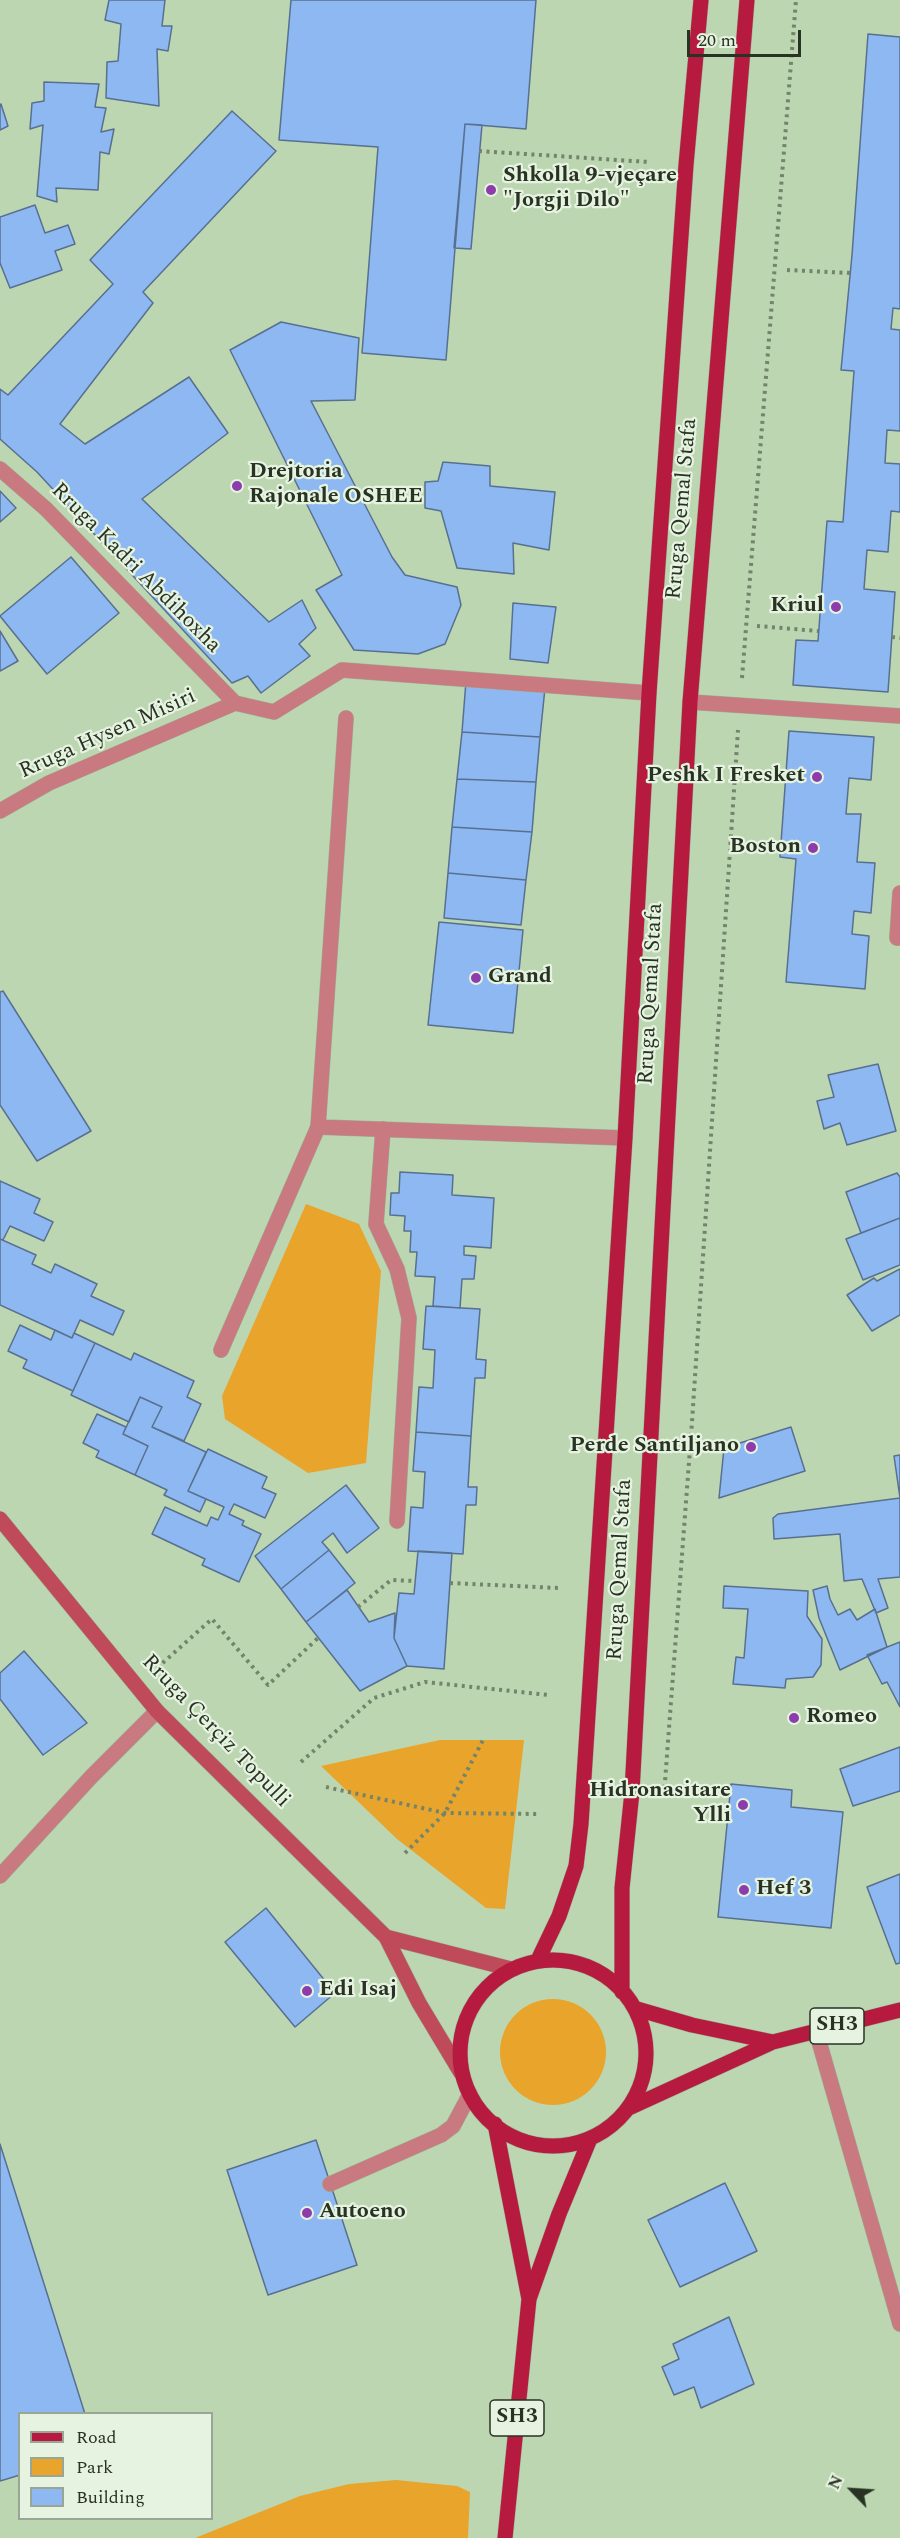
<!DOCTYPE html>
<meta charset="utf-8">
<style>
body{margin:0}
#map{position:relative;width:900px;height:2538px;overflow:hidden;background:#bdd6b2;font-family:Spectral,serif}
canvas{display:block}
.legend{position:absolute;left:18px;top:2412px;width:195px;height:108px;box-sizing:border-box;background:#e6f3e0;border:2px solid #9aa695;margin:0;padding:8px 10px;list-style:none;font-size:18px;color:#293324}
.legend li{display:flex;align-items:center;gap:12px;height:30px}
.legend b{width:30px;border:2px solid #9aa695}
.north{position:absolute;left:822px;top:2460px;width:60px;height:60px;-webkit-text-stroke:4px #e6f3e0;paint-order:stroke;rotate:295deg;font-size:16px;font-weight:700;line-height:24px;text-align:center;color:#293324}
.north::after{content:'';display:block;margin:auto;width:21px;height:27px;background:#293324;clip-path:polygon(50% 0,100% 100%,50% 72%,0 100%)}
.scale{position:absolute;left:687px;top:30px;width:114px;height:27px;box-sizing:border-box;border:3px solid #293324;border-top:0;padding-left:8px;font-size:18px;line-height:21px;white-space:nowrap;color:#293324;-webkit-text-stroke:4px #e6f3e0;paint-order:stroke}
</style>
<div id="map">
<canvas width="900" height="2538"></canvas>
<ul class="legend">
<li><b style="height:8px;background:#b61a3f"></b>Road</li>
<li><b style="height:16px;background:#e9a42c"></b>Park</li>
<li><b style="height:16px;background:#8db8f2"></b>Building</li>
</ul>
<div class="north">N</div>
<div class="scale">20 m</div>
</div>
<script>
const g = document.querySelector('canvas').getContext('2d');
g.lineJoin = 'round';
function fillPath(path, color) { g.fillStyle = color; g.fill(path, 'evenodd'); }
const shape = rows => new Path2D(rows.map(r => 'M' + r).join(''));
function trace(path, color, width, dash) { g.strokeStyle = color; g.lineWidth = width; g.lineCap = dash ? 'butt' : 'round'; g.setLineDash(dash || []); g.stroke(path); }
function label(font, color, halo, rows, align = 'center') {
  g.font = font + ' Spectral,serif'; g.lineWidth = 4.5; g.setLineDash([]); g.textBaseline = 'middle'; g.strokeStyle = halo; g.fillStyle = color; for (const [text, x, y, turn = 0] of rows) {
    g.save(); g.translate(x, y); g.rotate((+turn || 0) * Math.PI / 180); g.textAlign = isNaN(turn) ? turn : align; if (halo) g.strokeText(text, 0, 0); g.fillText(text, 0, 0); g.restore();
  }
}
const green = shape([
 [306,1204,359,1224,381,1271,366,1463,308,1473,225,1419,222,1396],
 [440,1740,524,1740,505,1909,486,1908,397,1839,321,1766],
 '500 2052a53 53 0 1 1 106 0a53 53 0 1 1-106 0Z',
 [396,2480,457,2486,470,2492,468,2538,195,2538,300,2496,349,2484]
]);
const building = shape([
 [109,0,165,0,162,26,172,26,168,51,157,49,159,106,106,98,107,62,118,61,121,24,105,20,109,0],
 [291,0,536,0,526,129,465,124,446,360,362,353,378,147,279,140,291,0],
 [868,34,900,37,900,309,893,308,891,329,900,330,900,431,887,430,885,463,900,464,900,512,891,511,888,552,867,550,864,589,895,592,888,692,793,685,796,640,818,641,827,521,843,522,854,371,841,370,852,255,868,34],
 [44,82,99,84,95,107,106,108,101,132,114,129,109,154,100,152,98,190,56,188,57,202,37,196,43,125,30,129,32,103,44,101,44,82],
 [1,104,8,126,0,130,0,105,1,104],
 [232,111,276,151,143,292,153,303,60,424,85,444,189,377,228,433,142,499,269,622,302,600,316,628,299,644,310,656,261,693,248,676,232,683,37,472,0,439,0,389,8,395,113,284,90,260,232,111],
 [465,124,482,125,471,249,454,248,465,124],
 [35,205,45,233,68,225,75,244,55,251,62,270,10,288,0,263,0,217,35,205],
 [281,322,359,338,355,400,311,401,392,557,405,575,457,587,461,605,445,644,418,654,354,650,316,590,342,575,230,350,281,322],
 [443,462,490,466,490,486,555,492,549,550,513,543,514,574,457,568,441,511,425,508,425,482,438,481,443,462],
 [0,491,16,508,0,522,0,491],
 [71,557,119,613,47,674,0,616,71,557],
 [513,603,556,607,548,663,510,659,513,603],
 [0,631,18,661,0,671,0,631],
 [466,681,545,688,540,737,462,732,466,681],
 [789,731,874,737,871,780,849,778,846,814,861,814,857,862,875,863,871,913,854,911,852,934,869,936,865,989,786,982,796,859,780,857,789,731],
 [462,732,540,737,536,782,457,779,462,732],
 [457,779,536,782,532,832,452,827,457,779],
 [452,827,532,832,526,880,448,873,452,827],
 [448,873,526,880,521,925,444,918,448,873],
 [439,922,523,930,513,1033,428,1025,439,922],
 [3,991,91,1131,37,1161,0,1105,0,992,3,991],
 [878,1064,896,1131,847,1145,840,1123,824,1129,817,1101,834,1097,828,1075,878,1064],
 [400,1172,453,1175,452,1195,494,1198,491,1248,464,1246,464,1255,476,1256,474,1279,462,1279,460,1308,433,1306,435,1277,415,1276,417,1252,410,1252,411,1231,404,1231,405,1216,390,1215,391,1193,399,1193,400,1172],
 [897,1173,900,1177,900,1218,861,1233,846,1192,897,1173],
 [0,1181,40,1199,34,1213,53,1222,44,1241,10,1226,3,1240,0,1239,0,1181],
 [900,1218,900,1265,863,1280,846,1239,900,1218],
 [0,1239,36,1255,32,1264,51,1273,55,1264,97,1284,91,1296,124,1311,113,1335,80,1320,72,1338,0,1305,0,1239],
 [900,1269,900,1315,872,1331,847,1295,874,1278,877,1281,900,1269],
 [426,1306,480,1309,476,1359,486,1360,485,1378,475,1378,471,1436,416,1432,419,1387,433,1388,435,1350,423,1349,426,1306],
 [20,1325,51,1340,55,1330,72,1338,74,1333,95,1343,73,1391,23,1368,27,1360,8,1351,20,1325],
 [95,1343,131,1360,134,1353,194,1381,187,1397,201,1404,184,1441,152,1427,162,1407,140,1397,129,1422,71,1395,95,1343],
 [140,1397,162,1407,152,1427,206,1452,188,1491,206,1499,200,1512,164,1495,167,1490,135,1475,148,1446,123,1434,140,1397],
 [97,1414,126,1427,123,1434,148,1446,135,1475,96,1457,99,1451,83,1443,97,1414],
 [791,1427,805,1471,719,1498,724,1448,791,1427],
 [416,1432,471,1436,468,1487,477,1487,476,1505,466,1505,463,1554,408,1551,411,1507,423,1508,425,1472,413,1471,416,1432],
 [208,1449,267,1477,262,1488,276,1494,265,1518,234,1504,229,1514,244,1521,242,1525,261,1534,239,1582,202,1565,205,1559,152,1534,165,1507,207,1526,211,1517,218,1520,224,1507,188,1491,208,1449],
 [900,1455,900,1577,878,1579,888,1608,876,1613,862,1579,844,1581,840,1534,774,1539,773,1518,778,1514,900,1498,894,1456,900,1455],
 [346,1485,379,1528,347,1553,333,1533,322,1542,329,1550,281,1589,255,1556,346,1485],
 [329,1550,355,1583,306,1622,281,1589,329,1550],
 [418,1551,452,1553,444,1669,407,1666,394,1638,399,1593,414,1594,418,1551],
 [724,1586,808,1591,807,1616,822,1639,821,1665,813,1677,786,1679,785,1688,733,1684,736,1657,744,1658,748,1609,723,1608,724,1586],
 [827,1586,830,1599,838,1615,850,1609,857,1620,875,1609,887,1647,840,1670,819,1618,813,1590,827,1586],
 [347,1590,369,1622,395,1613,394,1638,407,1666,360,1691,306,1622,347,1590],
 [900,1642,900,1707,887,1682,882,1684,867,1655,900,1642],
 [24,1651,87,1723,43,1755,0,1699,0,1673,24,1651],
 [900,1747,900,1791,853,1806,840,1769,900,1747],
 [731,1784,792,1790,791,1807,843,1812,831,1928,718,1917,731,1784],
 [900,1874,900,1963,896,1964,867,1887,900,1874],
 [266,1908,335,1993,295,2027,225,1942,266,1908],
 [316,2140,357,2265,268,2295,227,2170,316,2140],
 [0,2144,85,2414,20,2414,20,2475,0,2481,0,2144],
 [725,2183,757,2251,680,2287,648,2220,725,2183],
 [729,2317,754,2384,701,2408,694,2387,674,2395,662,2367,679,2359,673,2344,729,2317]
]);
const path = shape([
 [479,151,649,162],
 [787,270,850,273],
 [757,626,818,631],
 [892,637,900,638],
 [742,678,796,0],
 [450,1583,558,1588],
 [358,1607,391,1580,415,1581],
 [157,1668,212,1619,268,1685,318,1638],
 [301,1762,374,1698,425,1682,549,1695],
 [326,1787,445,1813,539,1814],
 [664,1795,692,1422,738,730],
 [405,1853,445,1813,483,1740]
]);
const service = shape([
 [383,1129,376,1224,397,1269,409,1318,397,1521],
 [221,1350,318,1127],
 [330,2184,441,2135,453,2126,470,2094]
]);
const minor = shape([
 [0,469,46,509,235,703],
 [690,702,900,716],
 [235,703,274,712,342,670,649,693],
 [346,718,318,1127,625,1138],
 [0,811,49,783,235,703],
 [897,938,900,893],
 [0,1876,91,1777,157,1711]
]);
const tertiary = shape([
 [816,2031,900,2324]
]);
const secondary = shape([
 [0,1519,157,1711,386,1937,419,2003,461,2073],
 [386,1937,511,1969]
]);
const primary = shape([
 [538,1960,559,1916,576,1866,581,1824,625,1138,649,693,686,165,701,0],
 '460 2053a93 93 0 1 1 186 0a93 93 0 1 1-186 0Z',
 [622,1992,622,1888,632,1792,690,702,747,0],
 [637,2009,692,2025,773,2042],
 [629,2108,773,2042,900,2010],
 [495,2124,529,2299],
 [505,2538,529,2299,559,2214,590,2139]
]);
const markers = [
 [491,190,6,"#8d3cab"],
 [237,486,6,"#8d3cab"],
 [836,607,6,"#8d3cab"],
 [817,777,6,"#8d3cab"],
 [813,848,6,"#8d3cab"],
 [476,978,6,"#8d3cab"],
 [751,1447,6,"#8d3cab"],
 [794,1718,6,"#8d3cab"],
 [743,1805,6,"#8d3cab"],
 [744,1890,6,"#8d3cab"],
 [307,1991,6,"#8d3cab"],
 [307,2213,6,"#8d3cab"]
];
const shields = [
 [837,2026,54],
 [517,2418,54]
];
const shieldNames = [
 ["SH3",837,2026],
 ["SH3",517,2418]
];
const poiNames = [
 ["Shkolla 9-vjeçare",503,177],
 ["\"Jorgji Dilo\"",503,202],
 ["Drejtoria",249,473],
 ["Rajonale OSHEE",249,498],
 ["Kriul",824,607,"right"],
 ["Peshk I Fresket",805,777,"right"],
 ["Boston",801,848,"right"],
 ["Grand",488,978],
 ["Perde Santiljano",739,1447,"right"],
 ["Romeo",806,1718],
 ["Hidronasitare",731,1792,"right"],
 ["Ylli",731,1817,"right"],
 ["Hef 3",756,1890],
 ["Edi Isaj",319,1991],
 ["Autoeno",319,2213]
];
const streetNames = [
 ["Rruga Qemal Stafa",683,509,-85],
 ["Rruga Kadri Abdihoxha",135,569,45],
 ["Rruga Hysen Misiri",108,735,-24],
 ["Rruga Qemal Stafa",652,994,-87],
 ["Rruga Qemal Stafa",621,1570,-87],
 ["Rruga Çerçiz Topulli",215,1732,46]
];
fillPath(green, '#e9a42c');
fillPath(building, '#8db8f2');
trace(building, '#58708f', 1.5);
trace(service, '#9cb293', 16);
trace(minor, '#9cb293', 16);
trace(tertiary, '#9cb293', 16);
trace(secondary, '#9cb293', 16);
trace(primary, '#9cb293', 16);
trace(path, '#73846b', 4, [3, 4.5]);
trace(service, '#c97a80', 15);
trace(minor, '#c97a80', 15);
trace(tertiary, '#c97a80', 15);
trace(secondary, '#bf4b5a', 15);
trace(primary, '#b61a3f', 15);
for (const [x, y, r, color] of markers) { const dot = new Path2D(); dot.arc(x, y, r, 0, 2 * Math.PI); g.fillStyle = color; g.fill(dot); trace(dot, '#e6f3e0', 2); }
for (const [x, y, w] of shields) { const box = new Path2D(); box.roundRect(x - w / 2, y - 18, w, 36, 4.5); g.fillStyle = '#e6f3e0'; g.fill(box); trace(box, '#293324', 1.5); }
label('bold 21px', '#293324', null, shieldNames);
label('bold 22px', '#293324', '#e6f3e0', poiNames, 'left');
label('22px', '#293324', '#e6f3e0', streetNames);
</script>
